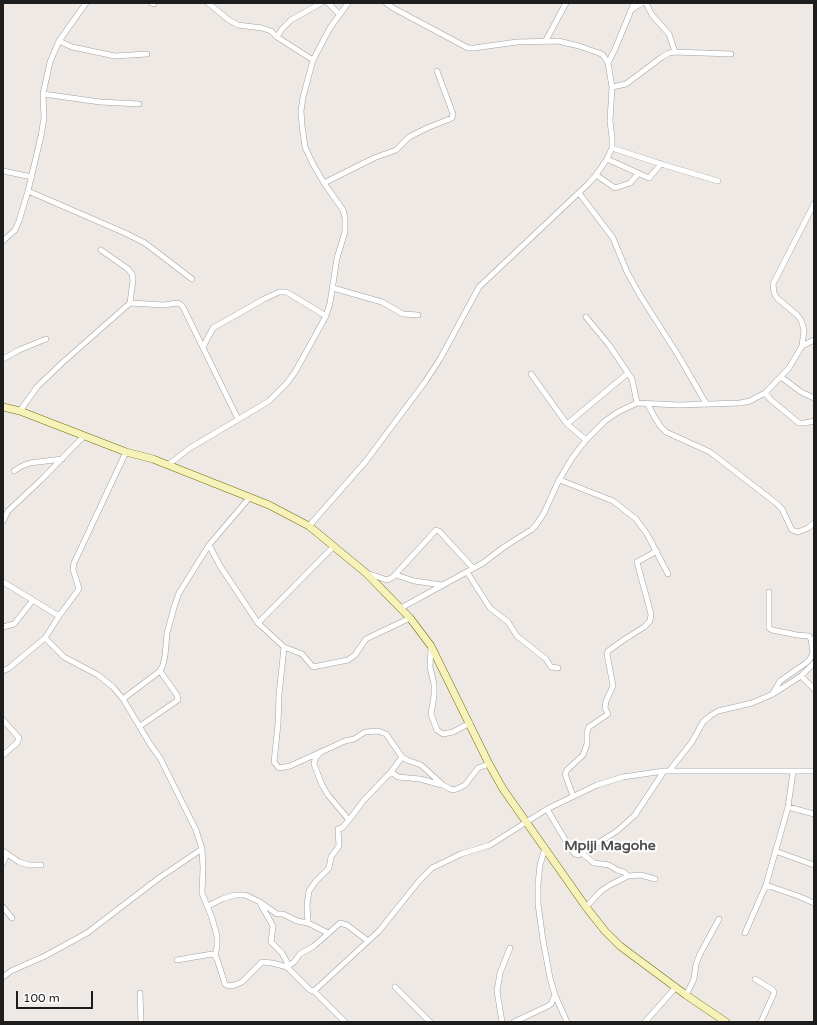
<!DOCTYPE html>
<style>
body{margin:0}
#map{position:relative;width:817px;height:1025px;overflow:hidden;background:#eee9e4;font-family:"Varela Round",sans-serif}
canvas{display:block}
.frame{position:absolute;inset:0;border:4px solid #1d1d1d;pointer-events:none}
.scale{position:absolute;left:16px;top:991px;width:77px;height:18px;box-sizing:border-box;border:2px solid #1d1d1d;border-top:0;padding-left:5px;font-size:12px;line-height:14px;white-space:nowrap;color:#1d1d1d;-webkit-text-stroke:3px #fff;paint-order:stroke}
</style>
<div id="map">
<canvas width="817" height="1025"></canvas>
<div class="frame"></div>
<div class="scale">100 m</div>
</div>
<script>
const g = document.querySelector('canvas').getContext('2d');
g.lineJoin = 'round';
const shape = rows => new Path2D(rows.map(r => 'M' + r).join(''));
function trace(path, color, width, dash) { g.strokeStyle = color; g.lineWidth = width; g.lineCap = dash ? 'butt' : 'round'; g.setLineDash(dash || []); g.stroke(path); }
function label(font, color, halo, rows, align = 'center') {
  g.font = font + ' "Varela Round",sans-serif'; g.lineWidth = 4; g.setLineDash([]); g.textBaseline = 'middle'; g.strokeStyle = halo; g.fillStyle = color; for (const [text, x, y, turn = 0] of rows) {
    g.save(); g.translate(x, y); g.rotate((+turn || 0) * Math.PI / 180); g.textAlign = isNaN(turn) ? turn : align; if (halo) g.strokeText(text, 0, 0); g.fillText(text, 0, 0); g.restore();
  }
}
const street = shape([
 [151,3,154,4],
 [208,3,229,20,238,25,262,28,271,31,277,37,313,60],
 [328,3,339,14],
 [646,3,652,15,669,34,675,52],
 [632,9,642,3],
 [277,37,282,29,291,20,321,3],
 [59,41,72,47,115,56,147,54],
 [545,42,566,3],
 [608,63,615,49,634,3],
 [612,87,626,84,662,57,669,53,675,52,731,54],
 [43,94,100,102,139,104],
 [612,148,661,164,718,181],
 [607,159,649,178,661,164],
 [3,171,32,177],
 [596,175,615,188,630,183,638,174],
 [324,183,374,158,396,150,409,137,427,128,452,118,453,114,437,71],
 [28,191,125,233,145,243,192,279],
 [579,193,613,238,627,272,641,297,678,355,707,405],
 [3,241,15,230,19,221,28,191,41,136,44,118,43,94,50,62,59,41,86,3],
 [101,250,128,269,132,274,133,280,130,303],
 [333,288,382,302,403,314,418,315],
 [586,317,609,345,632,379,637,403],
 [802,346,814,340],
 [203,347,213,328,264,299,279,292,286,292,293,296,326,316],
 [3,359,19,350,46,339],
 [531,374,567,424,586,440],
 [781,377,801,392,814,398],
 [765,393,771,400,799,423,805,423,814,421],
 [647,403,655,418,661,427,666,432,710,452,776,503,782,509,792,530,798,532,808,528,814,523],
 [20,411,37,387,62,363,130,303,164,305,177,303,180,304,183,307,238,419],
 [567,424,628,373],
 [126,452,74,563,73,569,79,589,59,616,45,638,64,657,98,675,113,687,123,699,150,744,160,758,196,830,202,849,203,868,202,893,212,918,217,936,217,946,215,956],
 [168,465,190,448,269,401,287,383,295,372,326,316,330,303,337,258,345,232,345,218,343,210,324,183,313,164,305,147,302,125,301,111,303,97,313,60,330,28,348,3],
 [14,471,22,466,30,463,62,459],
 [560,480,613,501,636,519,647,534,668,574],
 [3,521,8,511,41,480,84,436],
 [309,526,366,461,425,382,440,359,479,287,588,184,596,175,607,159,612,148,612,138,610,121,612,87,608,63,603,55,599,53,579,46,558,41,517,42,474,48,468,48,393,8,386,3],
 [209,545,220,566,258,623,284,647,302,654,313,667,348,660,355,655,366,639,410,618],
 [467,572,490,608,508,622,517,636,546,659,551,667,558,668],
 [367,573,387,580,393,577,436,530,439,531,473,568],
 [396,575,414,581,442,585],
 [3,582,59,616],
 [769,592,769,628,772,630,797,635,809,636,811,639,813,653,810,659,806,663,780,681,773,693],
 [401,608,483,563,504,547,531,530,536,525,544,513,558,482,572,458,586,440,605,421,618,412,637,403,679,405,740,403,750,401,765,393,789,368,802,346,804,330,801,320,797,315,777,298,774,293,773,284,814,204],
 [258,623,334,546],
 [3,627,14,624,33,600],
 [284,647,279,695,278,724,274,762,279,768,290,766,345,741,354,739,365,732,378,731,386,734,402,757,407,760,421,765,443,785,450,789,454,790,459,788,465,785,478,768,489,764],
 [431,647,430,667,434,684,434,696,431,714,437,730,443,734,453,732,470,723],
 [3,671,9,668,45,638],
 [801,676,814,689],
 [123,699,160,671,163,665,165,656,167,633,175,604,179,593,209,545,250,497],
 [3,720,19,738,17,743,3,755],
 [140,726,178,700,177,695,160,671],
 [319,754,315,759,314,764,322,785,328,795,349,820],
 [669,771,692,742,703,722,710,716,718,711,752,703,773,694,801,676,814,663],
 [391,772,398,777,420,779,442,785],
 [573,796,565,774,567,770,583,755,587,744,587,732,589,727,608,714,605,708,606,701,613,686,607,654,608,651,625,639,644,627,650,621,651,614,637,562,657,551],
 [788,807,814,814],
 [547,809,570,848,575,854,579,855,617,831,635,815,664,771],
 [545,848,540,865,538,884,538,904,543,940,550,978,555,995,567,1022],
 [3,851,19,862,29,865,41,865],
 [775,851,814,865],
 [583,854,594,863,609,865,617,870,624,872,628,876],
 [3,863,7,854],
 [766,885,798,896,814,903],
 [260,903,273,926,271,942,282,953,289,966],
 [208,906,222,899,235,895,245,895,260,902,277,914,283,914,297,921,308,923,328,933],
 [3,907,12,918],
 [586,907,601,891,610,885,628,876,641,875,655,879],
 [308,923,307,905,309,891,316,881,329,868,331,857,339,846,338,829,342,828,349,820,364,800,391,772,402,757],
 [745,933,766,885,788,807,793,772],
 [177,960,212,954,215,956,217,959,225,984,229,986,235,985,242,982,262,962,272,963,287,967,310,990,314,991,379,931,419,881,432,868,461,854,490,845,547,809,597,785,623,777,664,771,814,771],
 [287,967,294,962,300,954,314,946,340,923,347,925,368,941],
 [3,977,11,971,45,956,87,933,159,878,202,849],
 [755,979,773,990,774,993,761,1022],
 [395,987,430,1022],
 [314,991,345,1022],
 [140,993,141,1022],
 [686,995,694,979,696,964,700,954,719,919],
 [502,1022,497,991,500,973,510,948],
 [514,1022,548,1006,551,1004,555,995],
 [645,1022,676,987]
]);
const secondary = shape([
 [3,407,20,411,126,452,153,459,269,505,309,526,366,573,410,618,431,646,489,764,503,789,586,907,605,931,620,946,686,995,726,1022]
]);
const quarterNames = [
 ["Mpiji Magohe",610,846]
];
trace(street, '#a1a1a1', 6);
trace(secondary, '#6f6e09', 8);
trace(street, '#fff', 5);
trace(secondary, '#f6f2b9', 7);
label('bold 14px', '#505050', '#fff', quarterNames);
</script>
